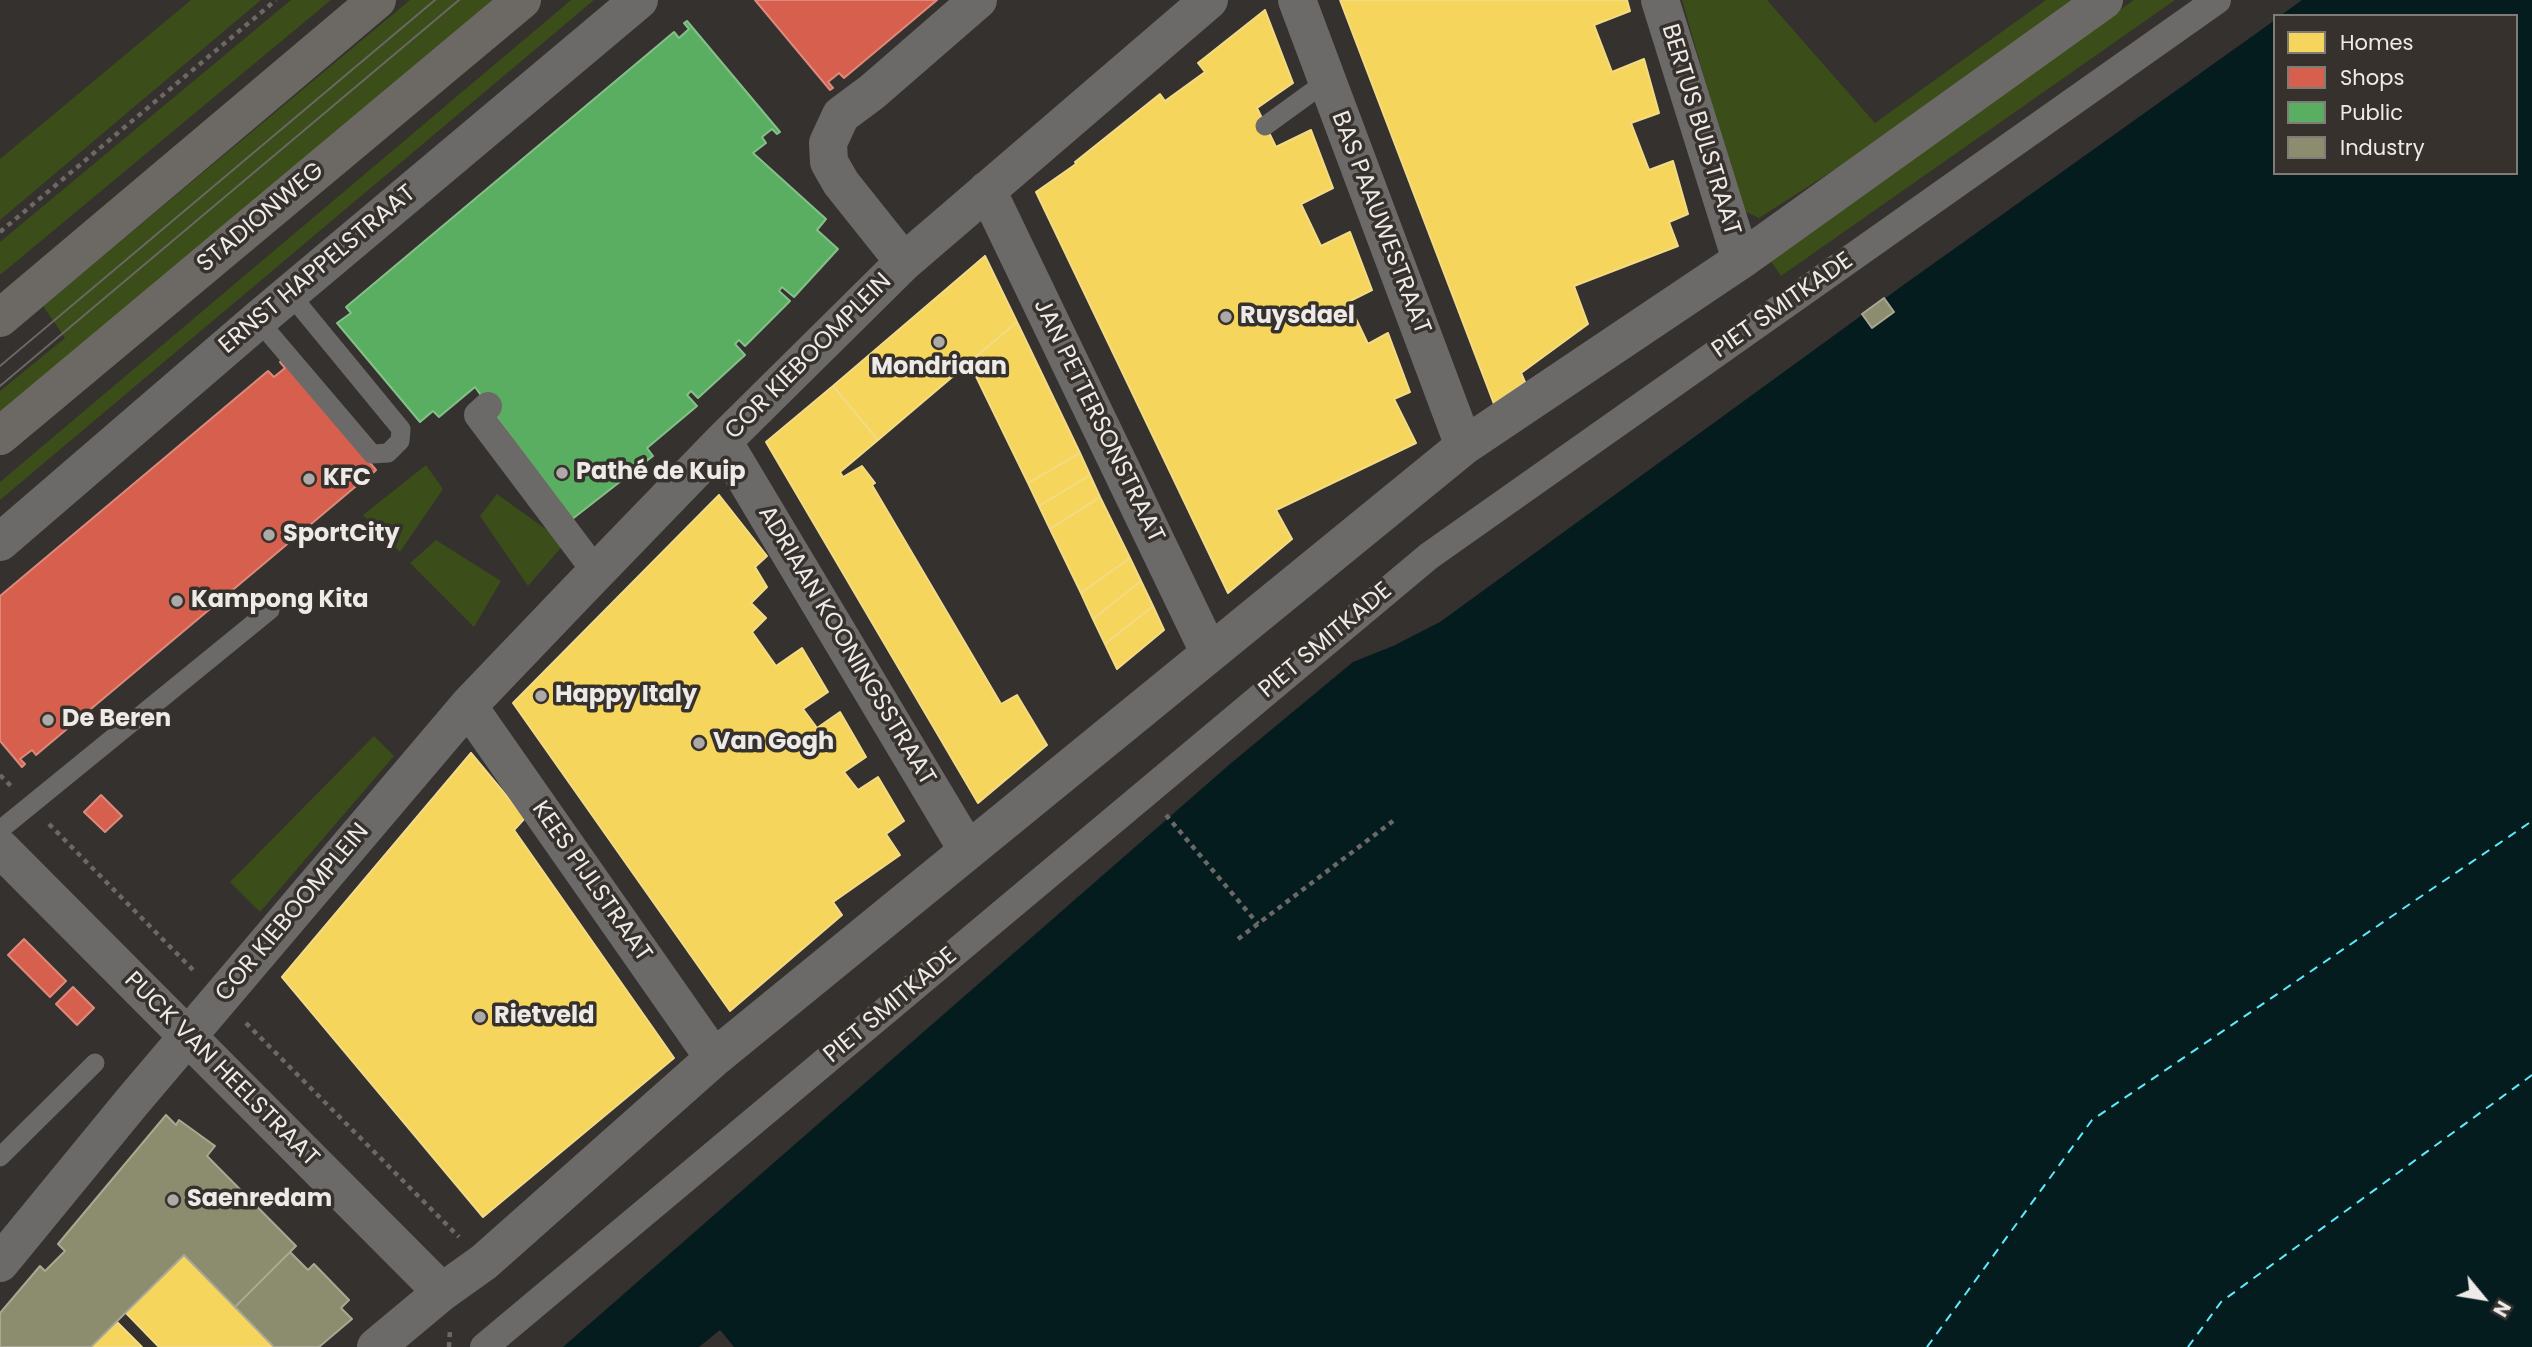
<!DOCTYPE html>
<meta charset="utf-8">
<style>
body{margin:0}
#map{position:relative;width:2532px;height:1347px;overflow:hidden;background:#34312e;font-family:Poppins,sans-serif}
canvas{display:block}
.legend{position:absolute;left:2273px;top:14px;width:245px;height:161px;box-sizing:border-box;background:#36312c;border:2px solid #7f7b77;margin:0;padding:9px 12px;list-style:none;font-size:21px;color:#edeae7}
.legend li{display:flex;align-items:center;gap:14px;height:35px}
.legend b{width:35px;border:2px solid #7f7b77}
.north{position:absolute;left:2448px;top:1263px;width:70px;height:70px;-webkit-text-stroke:5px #36312c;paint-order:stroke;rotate:120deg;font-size:19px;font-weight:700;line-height:28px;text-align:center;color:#edeae7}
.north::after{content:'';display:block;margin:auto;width:24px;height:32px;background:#edeae7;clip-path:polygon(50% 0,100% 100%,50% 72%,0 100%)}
</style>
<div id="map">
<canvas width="2532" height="1347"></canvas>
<ul class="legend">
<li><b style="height:19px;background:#f6d55c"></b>Homes</li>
<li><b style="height:19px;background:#d6604d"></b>Shops</li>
<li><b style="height:19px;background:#5aae61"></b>Public</li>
<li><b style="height:19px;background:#8c8c6e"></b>Industry</li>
</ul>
<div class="north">N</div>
</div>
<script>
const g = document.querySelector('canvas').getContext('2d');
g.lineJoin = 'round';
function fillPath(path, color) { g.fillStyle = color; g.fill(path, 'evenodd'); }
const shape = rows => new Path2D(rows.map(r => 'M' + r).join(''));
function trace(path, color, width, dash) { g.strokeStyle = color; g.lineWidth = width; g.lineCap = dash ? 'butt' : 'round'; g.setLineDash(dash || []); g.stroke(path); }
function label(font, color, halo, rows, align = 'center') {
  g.font = font + ' Poppins,sans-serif'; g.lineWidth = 7; g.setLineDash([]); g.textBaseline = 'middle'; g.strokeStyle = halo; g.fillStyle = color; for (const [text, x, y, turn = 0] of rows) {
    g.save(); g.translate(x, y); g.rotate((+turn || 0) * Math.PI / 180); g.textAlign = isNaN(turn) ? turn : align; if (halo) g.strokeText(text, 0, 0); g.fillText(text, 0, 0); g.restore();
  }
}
const green = shape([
 [191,0,261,0,0,220,0,159],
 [291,0,331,0,0,275,0,242],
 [410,0,494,0,0,414,0,391,65,338,43,306],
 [571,0,594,0,0,500,0,482],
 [1682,0,1767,0,1875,123,2046,0,2074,0,1859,154,1759,218,1742,210],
 [2134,0,2175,0,1781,276,1768,257],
 [426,465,443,489,400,552,363,515],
 [497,494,565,543,528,586,480,516],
 [436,540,501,581,474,627,410,563],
 [374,736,394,756,260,912,230,882]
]);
const water = shape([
 [2302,0,2532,0,2532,1347,563,1347,1230,764,1353,662,1393,646,1440,622,1902,286,2275,20,2275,173,2516,173,2516,16,2280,16]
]);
const pier = shape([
 [720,1330,734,1347,699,1347]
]);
const homes = shape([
 [1340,0,1627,0,1630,11,1594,25,1612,72,1644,59,1659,113,1631,123,1649,170,1673,161,1688,214,1669,222,1678,246,1574,286,1588,324,1521,373,1525,382,1494,404,1340,0],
 [1265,10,1293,83,1257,108,1276,147,1311,130,1333,188,1301,204,1321,246,1350,232,1372,290,1348,302,1368,344,1388,333,1410,392,1394,399,1416,443,1276,510,1292,539,1228,593,1036,192,1076,164,1075,162,1160,94,1165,101,1205,72,1198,63,1265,10],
 [985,256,1017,322,878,440,833,386,985,256],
 [1017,322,1080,453,1028,483,969,362,1017,322],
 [833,386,878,440,840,472,843,477,862,466,875,483,872,485,1001,704,1017,695,1047,745,978,803,766,442,833,386],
 [1080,453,1090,475,1039,506,1028,483,1080,453],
 [1090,475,1100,497,1050,529,1039,506,1090,475],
 [719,495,767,556,755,567,767,587,751,603,766,618,752,632,776,666,802,648,828,692,803,709,817,728,840,712,866,757,844,772,858,790,878,777,904,821,886,834,900,855,833,902,842,915,730,1011,513,703,719,495],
 [1100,497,1130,558,1081,593,1050,529,1100,497],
 [1130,558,1141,581,1093,619,1081,593,1130,558],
 [1141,581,1153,606,1105,644,1093,619,1141,581],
 [1153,606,1164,630,1117,669,1105,644,1153,606],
 [471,753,525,818,514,830,674,1058,483,1217,282,977,471,753],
 [184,1255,235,1307,274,1347,159,1347,126,1313,184,1255],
 [117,1322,142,1347,91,1347,117,1322]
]);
const shops = shape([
 [755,0,937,0,844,78,839,73,828,82,833,88,830,90,755,0],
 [283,359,376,470,373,473,368,467,357,477,361,482,260,567,36,755,32,750,20,759,25,764,22,767,0,741,0,596,268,371,274,377,285,368,280,362,283,359],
 [101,795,122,816,105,832,84,812,101,795],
 [24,939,66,981,50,997,8,955,24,939],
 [73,987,94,1008,77,1025,56,1004,73,987]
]);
const public = shape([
 [687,21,780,132,777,134,772,129,762,137,766,143,753,153,826,219,817,230,838,249,794,297,782,287,779,291,790,301,745,346,739,340,735,344,745,355,698,398,691,391,687,395,697,406,647,448,653,456,571,520,475,387,439,417,433,411,420,422,337,323,351,313,346,307,674,32,679,38,689,29,684,23,687,21]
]);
const industry = shape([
 [1884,298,1894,312,1872,328,1862,314,1884,298],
 [166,1115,176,1125,179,1120,215,1146,207,1156,296,1246,235,1307,184,1255,91,1347,0,1347,0,1313,40,1266,45,1271,65,1251,58,1244,166,1115],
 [290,1252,308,1270,314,1264,349,1300,341,1308,352,1319,319,1347,274,1347,235,1307,290,1252]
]);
const ferry = shape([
 [1927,1347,2092,1120,2532,821],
 [2188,1347,2221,1302,2532,1075]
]);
const path = shape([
 [0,232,276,0],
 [0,775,13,788],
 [1166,815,1258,924],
 [49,824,195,972],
 [1238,939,1393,821],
 [246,1023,459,1237],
 [449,1347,450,1330]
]);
const service = shape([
 [1265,126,1327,81],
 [258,320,372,454,388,453,400,441,401,429,290,294],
 [0,830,270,610],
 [0,1157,95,1063]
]);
const pedestrian = shape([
 [488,406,478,415,597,573],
 [484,1347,1429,556,2217,0]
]);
const minor = shape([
 [1297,0,1464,446],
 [1660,0,1741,260],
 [987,190,1209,652],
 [904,262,841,183,829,162,828,143,841,115,872,92,978,0],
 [723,441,968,851],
 [0,542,258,320,639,0],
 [468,706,714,1058],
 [0,848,442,1292],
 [0,1263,132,1102,468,706,578,591,723,441,904,262,1209,0],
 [376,1347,442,1292,484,1262,714,1058,1464,446,1741,260,2104,0]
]);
const secondary = shape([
 [0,318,377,0],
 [0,436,522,0]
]);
const tram = shape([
 [0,366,435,0],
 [0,386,459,0]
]);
const markers = [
 [1226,317,7,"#aca9a6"],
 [939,342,7,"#aca9a6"],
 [562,473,7,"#aca9a6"],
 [309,479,7,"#aca9a6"],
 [269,535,7,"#aca9a6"],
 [177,601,7,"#aca9a6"],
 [541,696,7,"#aca9a6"],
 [48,720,7,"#aca9a6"],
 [699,743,7,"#aca9a6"],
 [480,1017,7,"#aca9a6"],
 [173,1200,7,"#aca9a6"]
];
const streetNames = [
 ["BERTUS BULSTRAAT",1700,130,73],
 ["STADIONWEG",261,218,-40],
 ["BAS PAAUWESTRAAT",1380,223,69],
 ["ERNST HAPPELSTRAAT",318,270,-40],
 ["PIET SMITKADE",1783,306,-35],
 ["COR KIEBOOMPLEIN",809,357,-45],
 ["JAN PETTERSONSTRAAT",1098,421,64],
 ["PIET SMITKADE",1326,641,-40],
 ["ADRIAAN KOONINGSSTRAAT",846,646,59],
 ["KEES PIJLSTRAAT",591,882,55],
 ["COR KIEBOOMPLEIN",293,913,-50],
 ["PIET SMITKADE",891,1006,-40],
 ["PUCK VAN HEELSTRAAT",221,1070,45]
];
const poiNames = [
 ["Ruysdael",1240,317],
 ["Mondriaan",939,368,"center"],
 ["Pathé de Kuip",576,473],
 ["KFC",323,479],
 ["SportCity",283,535],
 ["Kampong Kita",191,601],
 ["Happy Italy",555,696],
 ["De Beren",62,720],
 ["Van Gogh",713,743],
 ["Rietveld",494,1017],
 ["Saenredam",187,1200]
];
fillPath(green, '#3b4d18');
fillPath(water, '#051c1f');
fillPath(pier, '#34312e');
fillPath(homes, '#f6d55c');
trace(homes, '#f3db86', 2);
fillPath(shops, '#d6604d');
trace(shops, '#dd897b', 2);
fillPath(public, '#5aae61');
trace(public, '#86c089', 2);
fillPath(industry, '#8c8c6e');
trace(industry, '#a9a892', 2);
trace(ferry, '#5deafb', 2, [9, 7]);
trace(path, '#6b6866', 4.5, [5, 5]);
trace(service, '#6c6a68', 19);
trace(pedestrian, '#6c6a68', 28);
trace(minor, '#6c6a68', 38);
trace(secondary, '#6c6864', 38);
trace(tram, '#6a6765', 2);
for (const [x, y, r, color] of markers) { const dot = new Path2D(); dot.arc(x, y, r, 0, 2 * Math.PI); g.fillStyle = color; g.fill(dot); trace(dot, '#36312c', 2.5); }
label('24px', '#edeae7', '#36312c', streetNames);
label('bold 24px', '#edeae7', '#36312c', poiNames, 'left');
</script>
